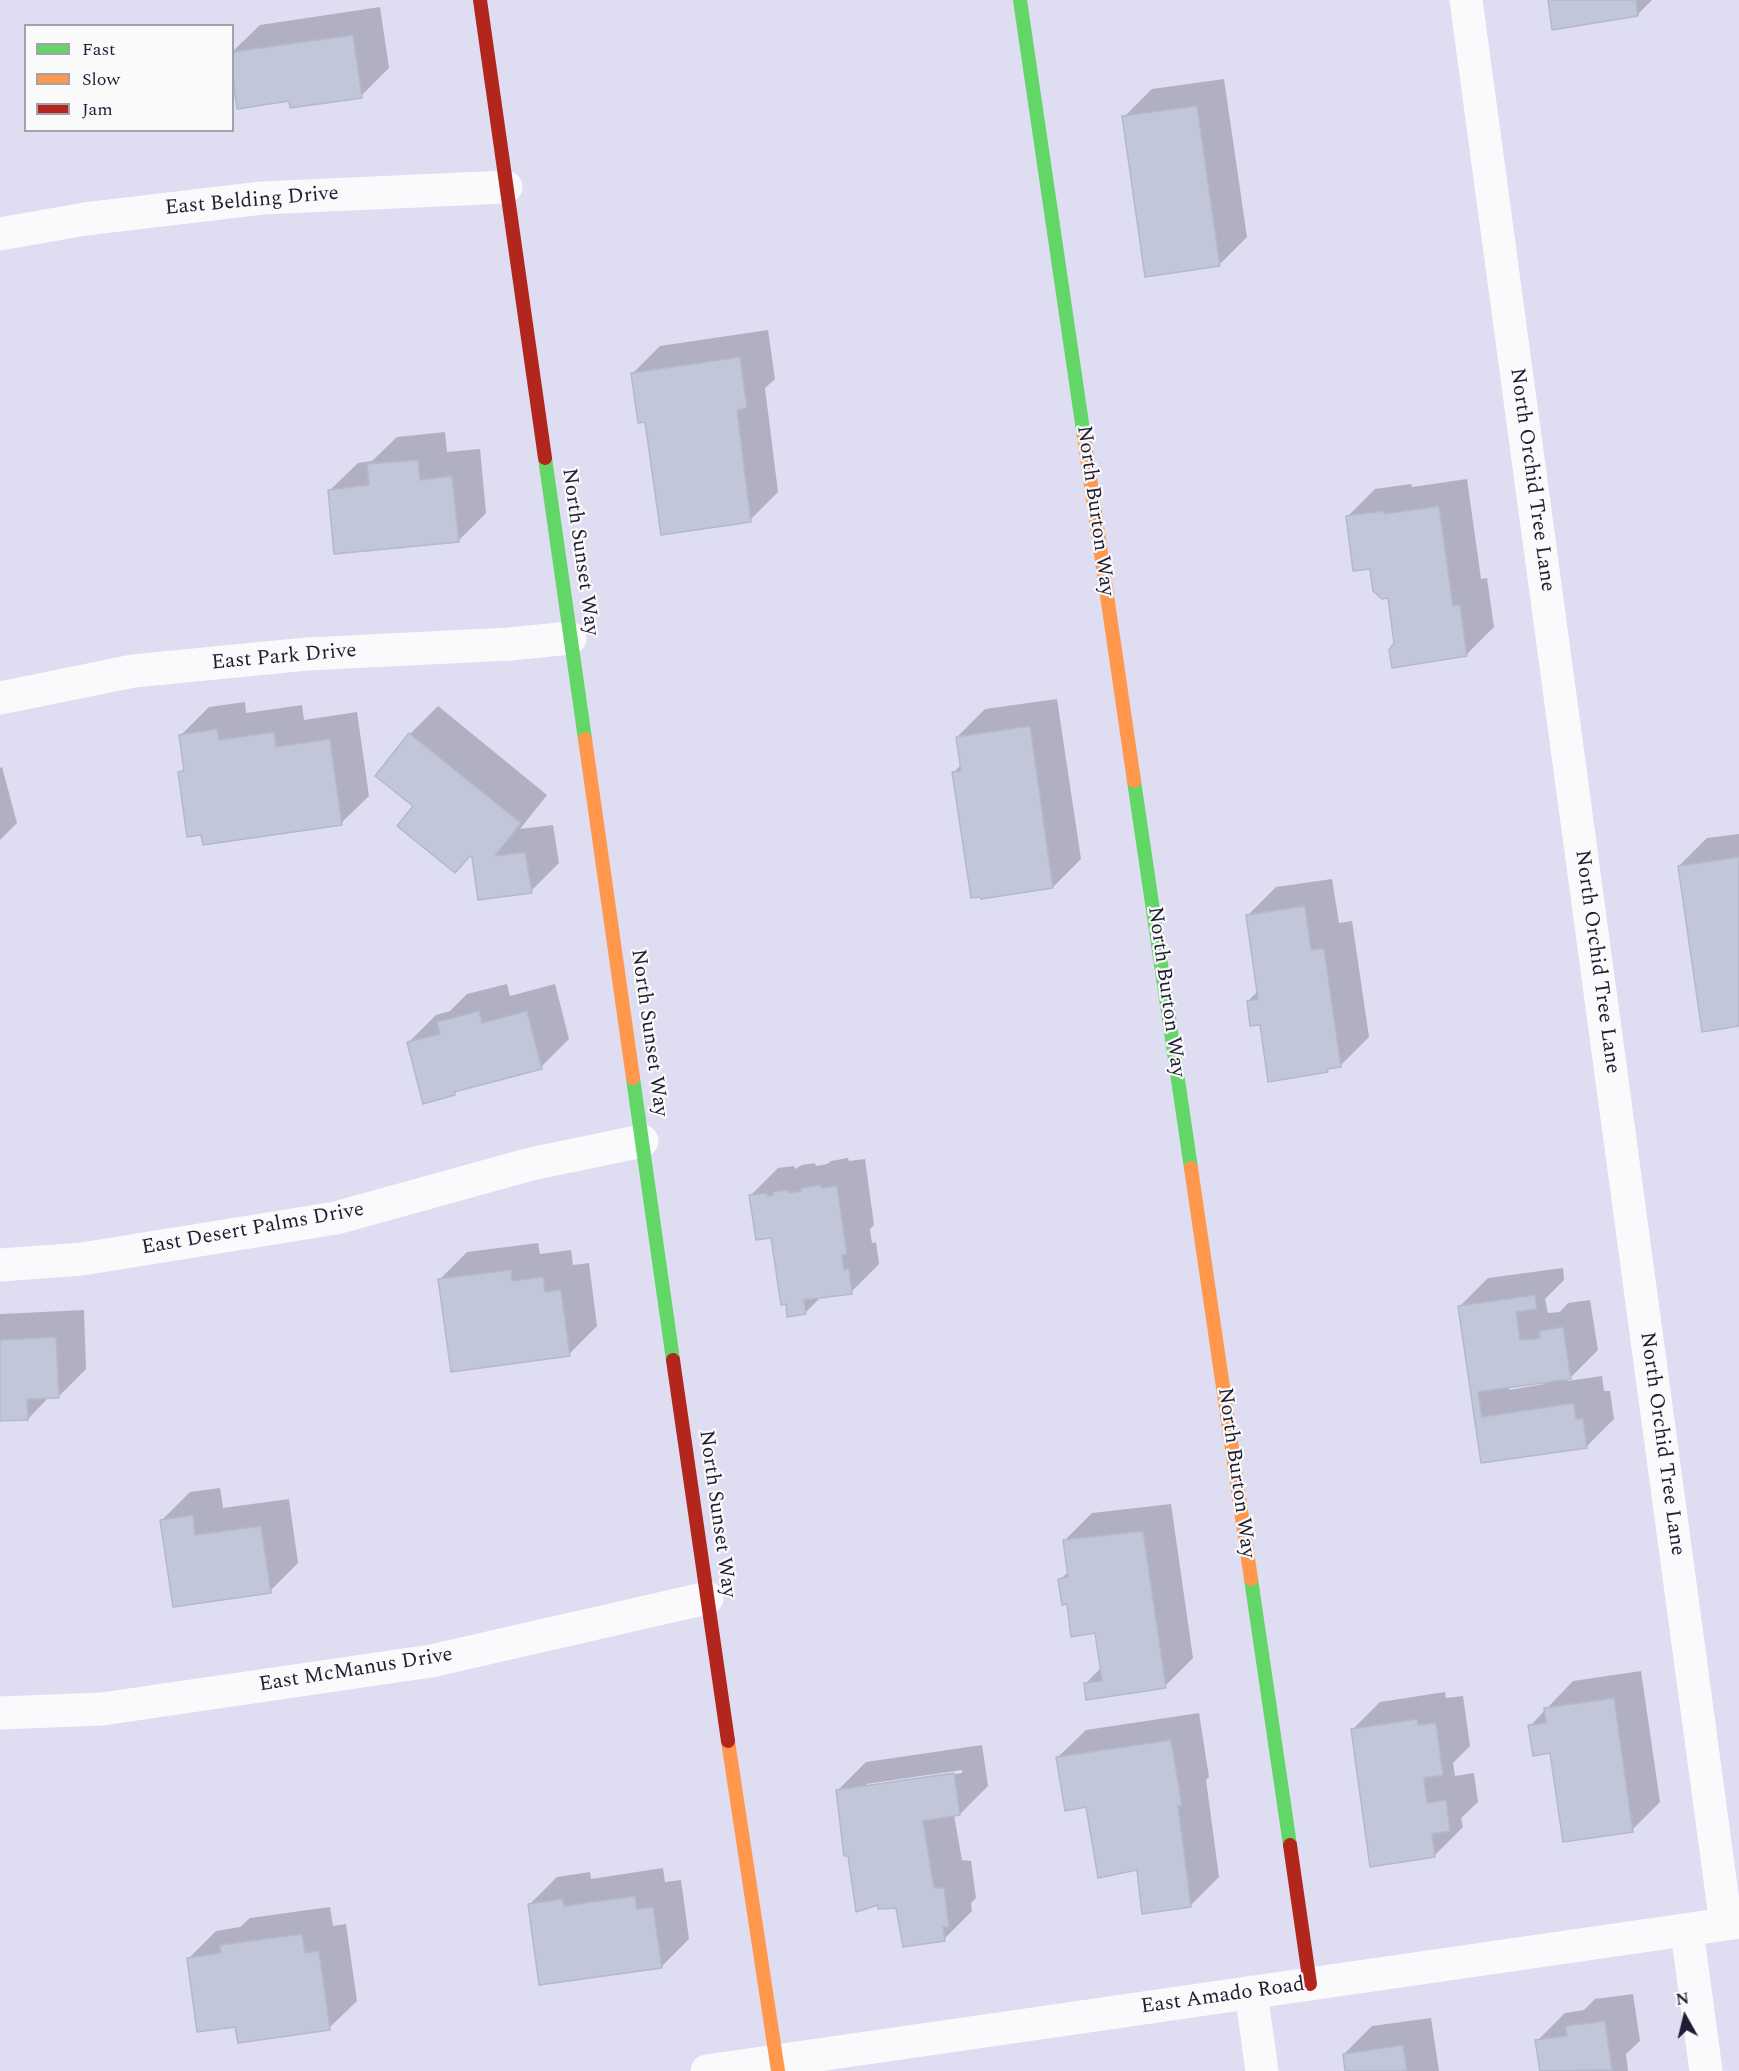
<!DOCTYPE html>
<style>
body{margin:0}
#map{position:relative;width:1739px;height:2071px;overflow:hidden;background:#deddf1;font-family:Spectral,serif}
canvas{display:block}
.legend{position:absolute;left:24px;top:24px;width:210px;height:108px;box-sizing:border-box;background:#fafafa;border:2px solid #a2a2aa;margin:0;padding:8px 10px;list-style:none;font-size:18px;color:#1e1d33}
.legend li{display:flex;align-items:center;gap:12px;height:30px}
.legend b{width:30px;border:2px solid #a2a2aa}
.north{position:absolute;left:1655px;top:1987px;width:60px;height:60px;-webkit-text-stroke:4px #fafafa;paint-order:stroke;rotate:352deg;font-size:16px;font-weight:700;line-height:24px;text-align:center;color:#1e1d33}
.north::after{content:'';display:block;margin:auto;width:21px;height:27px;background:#1e1d33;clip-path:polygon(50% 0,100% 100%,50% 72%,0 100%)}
</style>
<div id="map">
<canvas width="1739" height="2071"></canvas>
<ul class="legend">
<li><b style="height:8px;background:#63d668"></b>Fast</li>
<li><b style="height:8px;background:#ff974d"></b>Slow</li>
<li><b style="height:8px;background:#b3261e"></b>Jam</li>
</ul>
<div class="north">N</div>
</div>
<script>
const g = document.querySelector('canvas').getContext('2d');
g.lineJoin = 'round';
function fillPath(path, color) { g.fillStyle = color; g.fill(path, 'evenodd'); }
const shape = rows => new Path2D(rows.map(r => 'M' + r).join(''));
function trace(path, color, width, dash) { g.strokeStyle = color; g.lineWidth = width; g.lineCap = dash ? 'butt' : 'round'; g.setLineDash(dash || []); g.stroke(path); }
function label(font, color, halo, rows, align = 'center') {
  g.font = font + ' Spectral,serif'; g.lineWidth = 4.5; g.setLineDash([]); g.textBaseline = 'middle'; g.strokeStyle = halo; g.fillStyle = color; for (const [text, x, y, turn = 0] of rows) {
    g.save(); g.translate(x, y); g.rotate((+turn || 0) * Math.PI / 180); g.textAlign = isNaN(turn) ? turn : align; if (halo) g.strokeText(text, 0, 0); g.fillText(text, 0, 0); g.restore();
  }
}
const shadow = shape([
 [1550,0,1652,0,1637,15],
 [380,7,389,68,361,96,291,100,232,52,260,25],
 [1224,79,1247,237,1219,265,1124,117,1152,89],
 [768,330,775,379,765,388,778,492,750,520,646,421,632,374,660,346],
 [445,432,447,452,480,449,486,513,458,541,330,490,358,463,372,461,397,437],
 [1467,479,1481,579,1487,578,1494,627,1466,655,1396,644,1389,597,1371,567,1347,517,1375,489,1411,484,1412,487],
 [1057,699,1081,859,1053,887,954,772,961,765,957,737,985,709],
 [245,702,246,713,302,705,304,720,357,712,369,796,341,823,202,833,180,772,185,767,181,735,209,707],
 [438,706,547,795,520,829,553,825,559,863,531,891,471,855,455,871,416,805,377,776,410,734],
 [2,767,17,823,0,840,0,768],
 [1739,834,1739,1025,1679,866,1707,838],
 [1332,879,1339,923,1352,921,1369,1037,1341,1065,1331,1067,1327,1070,1262,1023,1248,1001,1258,991,1248,915,1276,887],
 [507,984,510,996,555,984,569,1039,541,1067,460,1088,454,1094,408,1043,436,1015,450,1011,467,994],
 [848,1158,849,1161,865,1159,874,1225,870,1229,872,1243,876,1242,879,1264,851,1292,821,1297,805,1313,772,1236,750,1196,778,1168,794,1166,795,1169,802,1165,815,1163,816,1166,827,1164,831,1161],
 [538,1243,540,1254,571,1250,573,1265,589,1263,597,1326,569,1354,439,1280,467,1252],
 [1563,1268,1564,1280,1545,1299,1548,1313,1560,1312,1568,1303,1590,1300,1598,1350,1567,1381,1602,1376,1604,1391,1610,1391,1614,1419,1586,1447,1482,1461,1460,1306,1488,1278],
 [1544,1382,1544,1384,1509,1390,1509,1386],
 [84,1310,86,1369,58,1397,49,1397,28,1419,0,1420,0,1314],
 [220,1488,223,1508,289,1499,298,1563,270,1591,162,1520,190,1492],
 [1171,1504,1193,1658,1165,1686,1085,1684,1101,1668,1096,1632,1068,1603,1060,1580,1069,1571,1064,1541,1092,1513],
 [1641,1671,1660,1802,1632,1830,1552,1752,1530,1726,1573,1681],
 [1445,1692,1446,1698,1463,1696,1470,1746,1453,1763,1455,1776,1474,1773,1478,1802,1461,1818,1463,1827,1435,1855,1352,1730,1380,1702],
 [1199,1713,1209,1777,1206,1780,1219,1877,1191,1905,1138,1869,1088,1805,1058,1757,1086,1730],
 [982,1745,988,1786,960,1814,954,1815,962,1860,971,1861,976,1898,971,1903,972,1911,944,1939,897,1907,838,1790,866,1762],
 [962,1770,962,1773,866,1787,866,1784],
 [663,1868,665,1882,681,1880,689,1939,661,1967,529,1905,557,1877,590,1872,591,1879],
 [330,1907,333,1926,346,1924,357,2001,329,2028,188,1959,216,1931,240,1927,250,1918],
 [1633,1994,1640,2041,1626,2054,1628,2071,1541,2071,1537,2041,1565,2013,1584,2010,1595,1999],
 [1431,2018,1439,2071,1347,2071,1344,2054,1372,2026]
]);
const building = shape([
 [1548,0,1636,0,1638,16,1552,30,1548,0],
 [353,35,362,98,290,108,289,101,237,109,232,70,232,52,353,35],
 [1197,106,1220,266,1145,277,1122,116,1197,106],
 [740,357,747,408,737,410,751,522,661,535,645,422,638,423,631,373,740,357],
 [418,460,420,480,452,476,459,542,334,554,328,490,369,485,367,464,418,460],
 [1439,506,1453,606,1460,605,1467,656,1392,668,1389,650,1394,643,1388,598,1382,599,1373,591,1370,569,1353,571,1346,516,1384,511,1384,514,1439,506],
 [1030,726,1053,888,981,899,980,897,971,898,952,772,961,771,956,737,1030,726],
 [217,729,219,740,274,732,276,747,330,739,342,825,203,845,201,835,187,837,178,772,184,771,179,735,217,729],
 [409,733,521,823,495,856,525,852,532,893,478,900,472,857,470,856,455,873,397,826,413,806,375,776,409,733],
 [1739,857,1739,1026,1702,1032,1678,866,1739,857],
 [1305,906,1311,950,1324,948,1341,1067,1327,1069,1328,1072,1268,1082,1260,1025,1250,1026,1247,1001,1258,999,1246,915,1305,906],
 [479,1011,482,1023,527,1011,542,1069,454,1092,455,1095,423,1104,407,1042,440,1034,437,1022,479,1011],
 [821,1185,821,1188,837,1186,847,1254,842,1255,844,1270,849,1269,852,1294,804,1300,806,1314,787,1317,786,1304,781,1305,771,1238,756,1240,749,1195,767,1193,767,1196,773,1195,773,1192,788,1190,788,1193,801,1191,801,1188,821,1185],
 [511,1270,512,1281,543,1277,545,1292,561,1290,570,1356,451,1372,438,1279,511,1270],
 [1535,1295,1537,1309,1516,1312,1520,1340,1540,1338,1539,1331,1563,1327,1571,1379,1478,1392,1482,1417,1574,1403,1576,1419,1583,1418,1587,1448,1481,1463,1458,1306,1535,1295],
 [56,1337,59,1398,27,1399,28,1420,0,1421,0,1340,56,1337],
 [193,1515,195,1535,261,1526,271,1593,173,1607,160,1520,193,1515],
 [1143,1531,1166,1688,1086,1700,1084,1683,1102,1681,1095,1633,1071,1637,1067,1604,1062,1605,1058,1579,1068,1577,1063,1540,1143,1531],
 [1614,1698,1633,1832,1563,1842,1550,1753,1533,1756,1528,1725,1546,1723,1544,1708,1614,1698],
 [1417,1719,1418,1725,1436,1723,1443,1775,1424,1778,1427,1803,1446,1800,1450,1831,1432,1834,1435,1857,1370,1867,1351,1729,1417,1719],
 [1171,1740,1182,1806,1178,1805,1191,1907,1142,1914,1137,1870,1098,1878,1086,1807,1065,1811,1056,1757,1171,1740],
 [954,1773,960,1815,923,1821,934,1888,944,1888,949,1927,943,1927,945,1941,903,1947,896,1908,878,1909,878,1905,856,1912,848,1856,844,1856,836,1790,954,1773],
 [635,1896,637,1909,653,1907,662,1968,539,1985,528,1904,563,1899,564,1906,635,1896],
 [302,1934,305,1953,319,1951,330,2030,238,2043,235,2027,197,2032,187,1958,221,1953,220,1945,302,1934],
 [1605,2021,1612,2070,1540,2071,1535,2040,1567,2036,1566,2026,1605,2021],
 [1403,2045,1407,2071,1345,2071,1343,2054,1403,2045]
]);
const street = shape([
 [1466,0,1726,1924],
 [0,234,85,219,262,198,506,187],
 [0,698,133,671,307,654,510,644,570,638],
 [0,1265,82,1259,336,1218,531,1164,642,1141],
 [0,1713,102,1709,431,1661,707,1598],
 [1687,1931,1706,2071],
 [1251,1992,1262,2071],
 [707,2071,1739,1922]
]);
const fast = shape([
 [1020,0,1084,437],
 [545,458,585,739],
 [1134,781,1191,1168],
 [633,1078,673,1360],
 [1251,1579,1290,1845]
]);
const slow = shape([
 [1084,437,1134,781],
 [585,739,633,1078],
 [1191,1168,1251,1579],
 [728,1741,778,2071]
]);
const jam = shape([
 [480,0,545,458],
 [673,1360,728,1741],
 [1290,1845,1310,1984]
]);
const streetNames = [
 ["East Belding Drive",252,202,-5],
 ["North Orchid Tree Lane",1531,480,82],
 ["North Burton Way",1094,511,82],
 ["North Sunset Way",579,552,82],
 ["East Park Drive",284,658,-5],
 ["North Orchid Tree Lane",1596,962,82],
 ["North Burton Way",1165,992,82],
 ["North Sunset Way",648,1033,82],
 ["East Desert Palms Drive",253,1230,-10],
 ["North Orchid Tree Lane",1661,1444,82],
 ["North Burton Way",1235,1473,82],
 ["North Sunset Way",716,1514,82],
 ["East McManus Drive",356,1671,-9],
 ["East Amado Road",1223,1997,-8]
];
fillPath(shadow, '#0003');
fillPath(building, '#c2c6d9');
trace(building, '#b4b8cc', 1.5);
trace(street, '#fafafd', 33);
trace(fast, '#63d668', 14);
trace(slow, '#ff974d', 14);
trace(jam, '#b3261e', 14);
label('21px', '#1e1d33', '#fafafa', streetNames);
</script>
